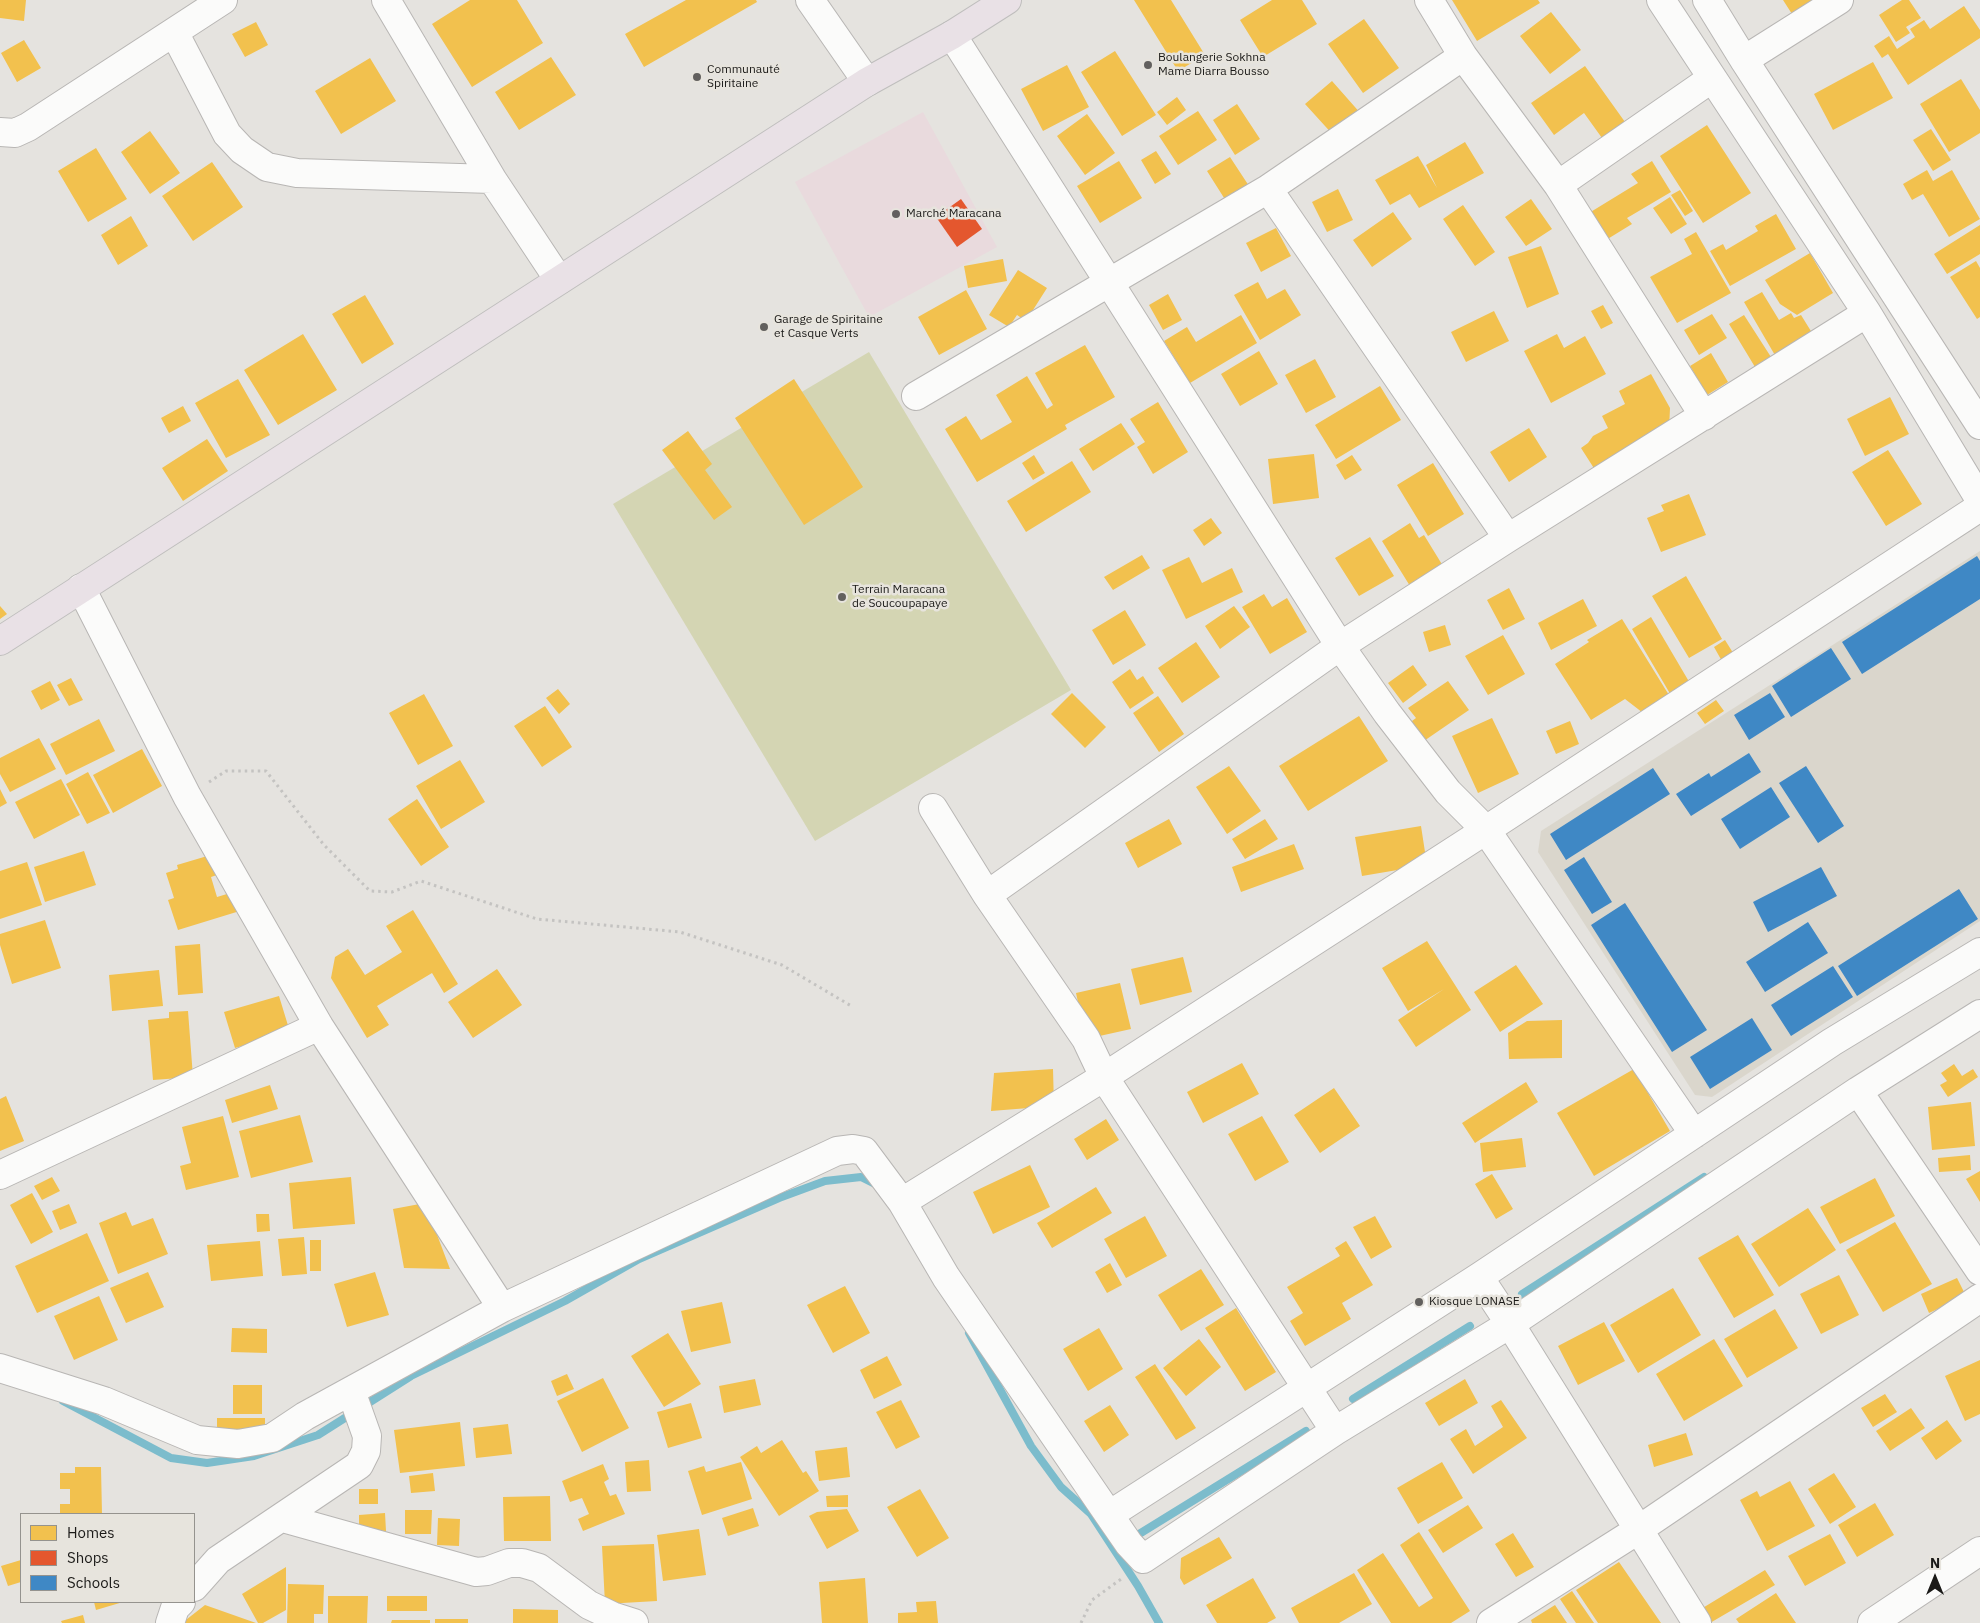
<!DOCTYPE html>
<meta charset="utf-8">
<style>
body{margin:0}
#map{position:relative;width:1980px;height:1623px;overflow:hidden;background:#e5e3df;font-family:"IBM Plex Sans",sans-serif}
canvas{display:block}
.legend{position:absolute;left:20px;top:1513px;width:175px;height:90px;box-sizing:border-box;background:#e7e4dd;border:1px solid #95938e;margin:0;padding:6px 9px;list-style:none;font-size:15px;color:#1b1a18}
.legend li{display:flex;align-items:center;gap:10px;height:25px}
.legend b{width:25px;border:1px solid #95938e}
.north{position:absolute;left:1910px;top:1553px;width:50px;height:50px;-webkit-text-stroke:4px #e7e4dd;paint-order:stroke;rotate:0deg;font-size:14px;font-weight:700;line-height:20px;text-align:center;color:#1b1a18}
.north::after{content:'';display:block;margin:auto;width:18px;height:22px;background:#1b1a18;clip-path:polygon(50% 0,100% 100%,50% 72%,0 100%)}
</style>
<div id="map">
<canvas width="1980" height="1623"></canvas>
<ul class="legend">
<li><b style="height:14px;background:#f2c14e"></b>Homes</li>
<li><b style="height:14px;background:#e4572e"></b>Shops</li>
<li><b style="height:14px;background:#3f88c5"></b>Schools</li>
</ul>
<div class="north">N</div>
</div>
<script>
const g = document.querySelector('canvas').getContext('2d');
g.lineJoin = 'round';
function fillPath(path, color) { g.fillStyle = color; g.fill(path, 'evenodd'); }
const shape = rows => new Path2D(rows.map(r => 'M' + r).join(''));
function trace(path, color, width, dash) { g.strokeStyle = color; g.lineWidth = width; g.lineCap = dash ? 'butt' : 'round'; g.setLineDash(dash || []); g.stroke(path); }
function label(font, color, halo, rows, align = 'center') {
  g.font = font + ' "IBM Plex Sans",sans-serif'; g.lineWidth = 5; g.setLineDash([]); g.textBaseline = 'middle'; g.strokeStyle = halo; g.fillStyle = color; for (const [text, x, y, turn = 0] of rows) {
    g.save(); g.translate(x, y); g.rotate((+turn || 0) * Math.PI / 180); g.textAlign = isNaN(turn) ? turn : align; if (halo) g.strokeText(text, 0, 0); g.fillText(text, 0, 0); g.restore();
  }
}
const commercial = shape([
 [923,112,997,247,869,317,795,182]
]);
const built = shape([
 [1980,551,1980,921,1712,1097,1695,1095,1538,852,1541,831]
]);
const green = shape([
 [869,352,1071,690,815,841,613,504]
]);
const homes = shape([
 [0,0,26,0,24,21,0,18],
 [470,0,517,0,543,43,472,87,432,24],
 [686,0,756,0,757,2,644,67,625,34],
 [1134,0,1171,0,1205,55,1178,71],
 [1272,0,1302,0,1317,24,1263,57,1240,20],
 [1452,0,1538,0,1540,3,1477,41],
 [1783,0,1815,0,1792,14],
 [1902,0,1909,0,1921,18,1906,27,1910,33,1896,42,1879,15],
 [1964,6,1980,30,1980,38,1908,85,1888,54,1882,58,1874,46,1889,36,1897,49,1915,37,1910,29,1924,20,1930,29],
 [1551,12,1581,50,1550,74,1520,36],
 [1364,19,1399,68,1363,93,1328,44],
 [256,22,268,45,245,57,232,34],
 [24,40,41,68,17,82,1,53],
 [1115,51,1156,115,1122,136,1081,72],
 [551,57,576,95,519,130,495,92],
 [370,58,396,101,341,134,315,91],
 [1873,62,1893,98,1833,130,1814,94],
 [1067,65,1089,107,1043,131,1021,89],
 [1585,66,1625,122,1602,138,1584,113,1554,135,1531,103],
 [1961,79,1980,110,1980,133,1949,152,1920,104],
 [1332,81,1362,115,1335,137,1305,104],
 [1177,97,1186,110,1167,125,1157,112],
 [1237,104,1260,139,1235,155,1213,120],
 [1198,111,1217,140,1178,165,1159,136],
 [1087,114,1115,153,1085,175,1057,136],
 [1707,125,1751,193,1703,223,1660,156],
 [1931,129,1951,160,1933,171,1913,140],
 [150,131,180,173,150,194,121,152],
 [1465,142,1484,173,1419,208,1410,194,1390,205,1375,180,1418,156,1437,188,1426,165],
 [96,148,127,199,88,222,58,171],
 [1156,151,1171,174,1155,184,1141,160],
 [1230,157,1249,186,1226,201,1207,171],
 [1119,161,1142,198,1100,223,1077,186],
 [1652,161,1671,192,1627,218,1632,224,1606,240,1589,213,1638,183,1631,174],
 [212,162,243,207,193,241,162,196],
 [1927,170,1933,181,1952,170,1980,219,1949,237,1923,194,1912,200,1903,184],
 [1338,189,1353,220,1327,232,1312,202],
 [1680,190,1693,211,1685,216,1671,195],
 [1670,197,1687,224,1671,234,1653,208],
 [1531,199,1552,229,1526,246,1505,217],
 [1463,205,1495,252,1475,266,1443,219],
 [1393,212,1412,239,1372,267,1353,240],
 [1776,214,1796,249,1730,286,1710,251,1723,244,1726,250,1758,231,1755,226],
 [131,216,148,246,118,265,101,235],
 [1980,225,1980,254,1947,274,1934,254],
 [1276,228,1291,256,1261,272,1246,243],
 [1696,232,1731,293,1677,323,1650,277,1692,254,1684,239],
 [1541,246,1559,294,1527,308,1508,257],
 [1810,253,1833,293,1797,315,1780,304,1765,280],
 [1003,259,1007,281,968,288,964,266],
 [1976,261,1980,268,1980,317,1977,319,1950,277],
 [1018,270,1047,288,1026,321,1017,315,1009,327,989,315],
 [1258,282,1267,299,1285,289,1301,315,1260,340,1234,295],
 [966,290,987,329,939,355,918,317],
 [1762,292,1779,320,1791,313,1794,318,1801,315,1814,336,1776,357,1744,302],
 [1168,294,1182,320,1163,330,1149,305],
 [365,295,394,344,362,364,332,314],
 [1603,305,1613,323,1601,329,1591,311],
 [1494,311,1509,341,1466,362,1451,332],
 [1712,314,1727,338,1699,355,1684,330],
 [1241,315,1257,343,1190,383,1164,341,1187,327,1196,342],
 [1744,315,1771,357,1755,367,1729,324],
 [303,334,337,390,278,425,244,370],
 [1557,334,1564,348,1585,336,1606,374,1551,403,1524,351],
 [1085,345,1115,397,1065,425,1067,429,977,482,945,429,966,416,981,440,1012,422,996,395,1027,376,1047,409,1053,405,1035,373],
 [1259,351,1278,384,1240,406,1221,374],
 [1711,353,1728,382,1707,395,1690,366],
 [1315,359,1336,397,1306,413,1285,375],
 [1651,374,1670,408,1669,430,1597,473,1581,448,1588,443,1593,436,1608,428,1602,416,1625,404,1619,391],
 [238,379,270,435,226,458,195,403],
 [794,379,863,487,804,525,735,418],
 [1380,386,1401,420,1336,459,1315,425],
 [1890,397,1909,434,1865,456,1847,419],
 [1158,402,1188,452,1153,474,1137,447,1145,442,1130,419],
 [183,406,191,421,169,433,161,418],
 [1121,423,1135,444,1093,471,1079,449],
 [1529,428,1547,457,1509,482,1490,452],
 [688,431,712,464,705,470,732,507,714,520,662,450],
 [207,439,228,471,183,501,162,468],
 [1888,450,1922,504,1886,526,1852,472],
 [1314,454,1319,498,1273,504,1268,459],
 [1034,455,1045,473,1033,480,1022,463],
 [1352,455,1362,470,1345,480,1336,465],
 [1072,461,1091,492,1026,532,1007,501],
 [1433,463,1464,514,1428,536,1397,485],
 [1689,494,1706,535,1661,552,1647,518,1664,511,1661,505],
 [1211,518,1222,533,1204,546,1193,530],
 [1410,523,1419,538,1424,535,1443,566,1410,586,1382,541],
 [1370,537,1394,576,1359,596,1335,558],
 [1142,555,1150,568,1113,590,1104,577],
 [1189,557,1202,583,1232,568,1243,592,1186,619,1162,570],
 [1686,576,1722,639,1689,658,1652,596],
 [1509,588,1525,619,1503,630,1487,600],
 [1264,594,1272,607,1287,598,1307,632,1270,654,1242,607],
 [1583,599,1597,626,1551,650,1538,623],
 [0,606,7,614,0,619],
 [1234,606,1250,627,1220,649,1205,626],
 [1125,610,1146,645,1113,665,1092,630],
 [1651,617,1691,685,1672,697,1632,629],
 [1622,619,1672,700,1647,716,1625,699,1591,720,1555,664,1589,642,1587,640],
 [1445,625,1451,645,1429,652,1423,632],
 [1503,635,1525,674,1488,695,1465,656],
 [1725,640,1735,656,1723,663,1714,647],
 [1196,642,1220,677,1182,703,1158,668],
 [1413,665,1427,685,1403,703,1388,683],
 [1130,669,1137,680,1143,676,1154,693,1130,709,1112,682],
 [71,678,83,700,69,706,57,685],
 [50,681,60,700,41,710,31,691],
 [1448,681,1469,710,1421,743,1408,724,1416,718,1408,708],
 [558,689,570,704,559,714,546,698],
 [1072,693,1106,727,1085,748,1051,714],
 [424,694,453,746,418,765,389,713],
 [1158,696,1184,734,1159,752,1133,713],
 [1716,700,1724,711,1705,724,1697,713],
 [545,706,572,747,542,767,514,726],
 [1359,716,1388,761,1308,811,1279,766],
 [1492,718,1519,774,1478,793,1452,736],
 [99,719,115,751,66,775,50,744],
 [1570,721,1579,744,1556,754,1546,731],
 [39,738,56,769,10,792,0,774,0,758],
 [142,749,162,786,113,813,93,775],
 [460,760,485,802,441,829,416,786],
 [1229,766,1261,811,1227,834,1196,787],
 [88,772,110,813,87,824,66,784],
 [61,779,80,815,34,839,15,802],
 [0,789,7,803,0,807],
 [417,799,449,847,421,866,388,819],
 [1169,819,1182,844,1138,868,1125,843],
 [1265,819,1278,839,1245,859,1232,839],
 [1421,826,1427,865,1362,876,1355,837],
 [1294,844,1304,869,1241,892,1232,867],
 [84,851,96,885,45,902,34,867],
 [214,854,220,874,211,877,217,897,237,891,243,910,178,930,168,900,174,898,166,873,178,869,177,865],
 [27,862,42,905,0,919,0,871],
 [413,910,458,984,444,993,432,973,377,1006,389,1025,367,1038,331,978,335,957,348,949,365,975,402,952,386,926],
 [45,920,61,968,12,984,0,945,0,934],
 [1427,941,1471,1010,1416,1047,1398,1020,1444,989,1408,1011,1382,968],
 [200,944,203,993,178,995,175,946],
 [1183,957,1192,992,1140,1005,1131,969],
 [1516,965,1543,1004,1500,1032,1474,992],
 [497,969,522,1005,473,1038,448,1002],
 [159,970,163,1006,112,1011,109,975],
 [1120,983,1131,1029,1086,1039,1076,993],
 [279,996,290,1032,235,1048,224,1012],
 [188,1011,193,1077,153,1080,148,1020,169,1018,169,1012],
 [1562,1020,1562,1058,1509,1059,1508,1033,1527,1021],
 [1242,1063,1259,1094,1203,1123,1187,1092],
 [1954,1064,1962,1076,1973,1069,1978,1077,1948,1097,1940,1085,1947,1081,1941,1073],
 [1053,1069,1054,1106,991,1111,994,1073],
 [1634,1069,1670,1131,1594,1176,1557,1113],
 [1526,1082,1538,1102,1475,1143,1462,1123],
 [270,1085,278,1109,232,1123,225,1100],
 [1334,1088,1360,1126,1320,1153,1294,1115],
 [6,1096,24,1141,0,1151,0,1099],
 [1971,1102,1975,1146,1932,1150,1928,1107],
 [300,1115,313,1162,251,1178,239,1131],
 [223,1116,239,1177,186,1190,180,1166,191,1163,182,1127],
 [1262,1116,1289,1162,1255,1181,1228,1134],
 [1106,1119,1119,1140,1087,1160,1074,1139],
 [1522,1138,1526,1167,1483,1172,1480,1143],
 [1970,1155,1971,1170,1939,1172,1938,1158],
 [1030,1165,1050,1207,993,1234,973,1192],
 [1980,1171,1980,1202,1966,1179],
 [1492,1174,1513,1209,1496,1219,1475,1184],
 [52,1177,60,1191,42,1200,34,1186],
 [351,1177,355,1224,293,1229,289,1183],
 [1875,1178,1895,1216,1840,1244,1820,1207],
 [1096,1187,1112,1213,1052,1248,1037,1223],
 [32,1193,53,1232,31,1244,10,1205],
 [425,1203,450,1269,404,1268,393,1209],
 [69,1204,77,1223,60,1230,52,1211],
 [1808,1208,1836,1250,1779,1287,1751,1244],
 [126,1212,132,1226,153,1218,168,1254,118,1274,99,1223],
 [256,1214,269,1214,270,1231,257,1232],
 [1145,1216,1167,1256,1126,1278,1104,1239],
 [1375,1216,1392,1247,1371,1259,1353,1227],
 [1895,1222,1932,1284,1883,1312,1846,1250],
 [87,1233,109,1281,37,1313,15,1266],
 [1738,1235,1774,1295,1734,1318,1698,1258],
 [304,1237,307,1274,282,1276,278,1239],
 [310,1240,321,1240,321,1271,310,1271],
 [260,1241,263,1276,211,1281,207,1245],
 [1346,1241,1373,1285,1342,1303,1351,1319,1305,1346,1290,1321,1303,1313,1287,1287,1340,1256,1335,1248],
 [1110,1263,1122,1285,1107,1293,1095,1272],
 [1201,1269,1224,1305,1181,1331,1158,1295],
 [148,1272,164,1307,126,1323,110,1288],
 [375,1272,389,1315,347,1327,334,1284],
 [1839,1275,1859,1315,1821,1334,1800,1294],
 [1957,1278,1966,1296,1929,1313,1921,1294],
 [845,1286,870,1333,833,1353,807,1305],
 [1673,1288,1701,1335,1638,1373,1610,1325],
 [99,1296,118,1340,74,1360,54,1316],
 [722,1302,731,1343,691,1352,681,1311],
 [1236,1308,1276,1372,1245,1391,1205,1328],
 [1775,1309,1798,1348,1747,1378,1724,1339],
 [1604,1322,1625,1361,1578,1385,1558,1346],
 [232,1328,267,1329,267,1353,231,1352],
 [1099,1328,1123,1369,1088,1391,1063,1349],
 [668,1333,701,1384,664,1407,631,1356],
 [1199,1339,1221,1367,1186,1396,1163,1368],
 [1714,1339,1743,1386,1684,1421,1656,1374],
 [887,1356,902,1385,874,1399,860,1370],
 [1980,1360,1980,1414,1965,1421,1945,1376],
 [1155,1364,1196,1428,1176,1440,1135,1377],
 [567,1374,574,1389,557,1396,551,1381],
 [603,1378,629,1428,582,1452,557,1401],
 [755,1379,761,1405,724,1413,719,1386],
 [1465,1379,1478,1403,1439,1426,1425,1403],
 [233,1385,262,1385,262,1414,233,1414],
 [1885,1394,1897,1412,1873,1427,1861,1408],
 [901,1400,920,1437,896,1449,876,1412],
 [1501,1400,1527,1438,1473,1474,1450,1439,1466,1429,1475,1446,1503,1427,1491,1406],
 [691,1403,702,1438,668,1448,657,1412],
 [1110,1405,1129,1435,1104,1452,1084,1421],
 [1911,1408,1925,1428,1890,1451,1876,1431],
 [217,1418,265,1418,265,1435,217,1435],
 [1947,1420,1962,1441,1936,1460,1921,1438],
 [460,1422,465,1466,400,1473,394,1430],
 [508,1424,512,1454,476,1458,473,1428],
 [1686,1433,1693,1455,1654,1467,1648,1445],
 [782,1440,803,1473,806,1471,819,1491,779,1516,740,1457,757,1446,761,1453],
 [847,1447,850,1477,819,1481,815,1451],
 [649,1460,651,1491,627,1492,625,1462],
 [741,1462,752,1499,702,1515,688,1471,704,1466,706,1472],
 [1442,1462,1463,1498,1418,1524,1397,1488],
 [603,1464,609,1479,604,1482,610,1496,616,1494,625,1514,583,1531,578,1519,589,1514,582,1498,570,1502,562,1481],
 [75,1467,101,1467,102,1514,60,1514,60,1504,70,1504,70,1489,60,1489,60,1473,75,1473],
 [433,1473,435,1491,411,1493,409,1476],
 [1834,1473,1856,1507,1830,1524,1808,1489],
 [1790,1481,1815,1526,1767,1551,1740,1500,1757,1491,1760,1497],
 [359,1489,378,1489,378,1504,359,1504],
 [920,1489,949,1538,917,1557,887,1507],
 [848,1495,848,1507,827,1507,826,1496],
 [550,1496,551,1541,504,1541,503,1497],
 [1875,1503,1894,1535,1857,1557,1838,1525],
 [1468,1505,1483,1528,1443,1553,1428,1530],
 [753,1508,759,1526,728,1536,722,1518],
 [847,1509,859,1531,827,1549,809,1516,817,1512],
 [405,1510,432,1510,431,1534,405,1534],
 [385,1513,386,1531,359,1533,359,1515],
 [438,1518,460,1519,459,1546,437,1545],
 [699,1529,706,1575,663,1581,657,1535],
 [1419,1532,1470,1611,1451,1623,1391,1623,1357,1570,1383,1553,1419,1607,1433,1598,1400,1545],
 [1513,1533,1534,1567,1516,1577,1495,1544],
 [1830,1534,1846,1563,1805,1586,1788,1556],
 [1219,1537,1232,1558,1184,1585,1180,1578,1181,1558],
 [654,1544,657,1601,605,1604,602,1546],
 [21,1560,21,1582,8,1586,1,1566],
 [1619,1562,1661,1623,1598,1623,1576,1590],
 [286,1567,286,1610,263,1623,258,1623,242,1594],
 [1765,1570,1775,1585,1710,1623,1701,1609],
 [1354,1573,1372,1604,1339,1623,1299,1623,1291,1608],
 [865,1578,868,1623,822,1623,819,1582],
 [1253,1578,1276,1618,1267,1623,1217,1623,1206,1605],
 [288,1584,324,1585,323,1614,314,1614,314,1623,287,1623],
 [1572,1591,1594,1623,1576,1623,1560,1599],
 [1776,1593,1796,1623,1739,1623,1736,1619],
 [328,1596,368,1596,367,1623,328,1623],
 [387,1596,427,1596,427,1611,387,1611],
 [936,1601,938,1623,898,1623,898,1613,917,1612,916,1602],
 [94,1602,123,1602,96,1610],
 [205,1605,256,1623,182,1623],
 [1555,1605,1567,1623,1532,1623,1531,1620],
 [513,1609,558,1610,558,1623,513,1623],
 [83,1615,85,1623,62,1623,61,1621],
 [435,1619,468,1619,468,1623,435,1623],
 [392,1620,430,1620,430,1623,391,1623]
]);
const shops = shape([
 [961,199,982,229,957,247,936,217]
]);
const schools = shape([
 [1977,556,1980,561,1980,599,1862,674,1842,642],
 [1831,648,1851,679,1791,717,1772,686],
 [1770,693,1785,717,1749,740,1734,715],
 [1749,753,1761,772,1691,816,1676,794,1709,773,1711,777],
 [1806,766,1844,826,1818,843,1779,783],
 [1653,768,1670,794,1566,860,1550,834],
 [1771,787,1790,817,1740,849,1721,819],
 [1584,857,1612,902,1592,914,1564,870],
 [1821,867,1837,896,1768,932,1753,902],
 [1959,889,1978,919,1857,996,1838,966],
 [1625,903,1707,1030,1672,1052,1591,925],
 [1808,922,1828,953,1765,992,1746,962],
 [1833,966,1853,997,1791,1036,1771,1005],
 [1752,1018,1772,1050,1710,1089,1690,1057]
]);
const stream = shape([
 [1522,1294,1704,1177],
 [969,1333,1031,1446,1061,1487,1091,1514,1138,1586,1159,1623],
 [1353,1399,1470,1326],
 [63,1401,171,1458,207,1463,254,1456,318,1435,411,1376,565,1301,639,1259,779,1198,825,1181,861,1177,877,1185],
 [1131,1539,1306,1431]
]);
const path = shape([
 [209,782,226,771,266,771,324,845,370,891,392,892,421,881,537,919,680,932,782,965,853,1007],
 [1081,1623,1092,1600,1124,1577]
]);
const minor = shape([
 [386,0,492,179,559,280],
 [810,0,867,82],
 [1429,0,1463,56,1558,185,1704,416],
 [1661,0,1867,313,1980,500],
 [1707,0,1744,60,1980,425],
 [174,32,227,134,242,150,267,167,297,173,492,179],
 [952,35,1340,646,1387,713,1448,792,1486,830,1694,1134],
 [1744,60,1839,0],
 [0,132,15,133,28,127,223,0],
 [1558,185,1711,79],
 [1268,189,1508,538],
 [916,396,1268,189,1463,56],
 [81,588,187,796,319,1026,502,1308],
 [933,808,987,895,1086,1039,1104,1077,1335,1431],
 [987,895,1340,646,1508,538,1867,313],
 [1858,1091,1980,1271],
 [0,1175,319,1026],
 [902,1202,1104,1077,1486,830,1980,507],
 [1479,1277,1510,1324,1697,1623],
 [0,1368,104,1401,197,1440,238,1444,272,1438,305,1416,502,1308,837,1151,853,1149,864,1151,902,1202,946,1277,1109,1515,1129,1544,1143,1559,1335,1431,1510,1324,1858,1091,1980,1014],
 [1109,1515,1479,1277,1832,1042,1980,952],
 [283,1518,476,1572,487,1571,509,1563,522,1563,539,1568,589,1605,612,1616,634,1623],
 [194,1587,218,1560,359,1465,366,1451,367,1436,351,1391],
 [170,1623,175,1608,181,1602],
 [1491,1623,1638,1530,1980,1298],
 [1872,1623,1980,1551]
]);
const primary = shape([
 [0,641,867,82,952,35,1007,0]
]);
const markers = [
 [1148,65,5,"#62605e"],
 [697,77,5,"#62605e"],
 [896,214,5,"#62605e"],
 [764,327,5,"#62605e"],
 [842,597,5,"#62605e"],
 [1419,1302,5,"#62605e"]
];
const poiNames = [
 ["Boulangerie Sokhna",1158,58],
 ["Mame Diarra Bousso",1158,72],
 ["Communauté",707,70],
 ["Spiritaine",707,84],
 ["Marché Maracana",906,214],
 ["Garage de Spiritaine",774,320],
 ["et Casque Verts",774,334],
 ["Terrain Maracana",852,590],
 ["de Soucoupapaye",852,604],
 ["Kiosque LONASE",1429,1302]
];
fillPath(commercial, '#e9dadd');
fillPath(built, '#dad6cc');
fillPath(green, '#d4d5b3');
fillPath(homes, '#f2c14e');
fillPath(shops, '#e4572e');
fillPath(schools, '#3f88c5');
trace(stream, '#7cbccc', 8);
trace(minor, '#b8b6b4', 30);
trace(primary, '#bfbebd', 30);
trace(path, '#c4c3c1', 3, [2.5, 4]);
trace(minor, '#fbfbfa', 28);
trace(primary, '#e9e1e6', 28);
for (const [x, y, r, color] of markers) { const dot = new Path2D(); dot.arc(x, y, r, 0, 2 * Math.PI); g.fillStyle = color; g.fill(dot); trace(dot, '#e7e4dd', 2); }
label('12px', '#1b1a18', '#e7e4dd', poiNames, 'left');
</script>
